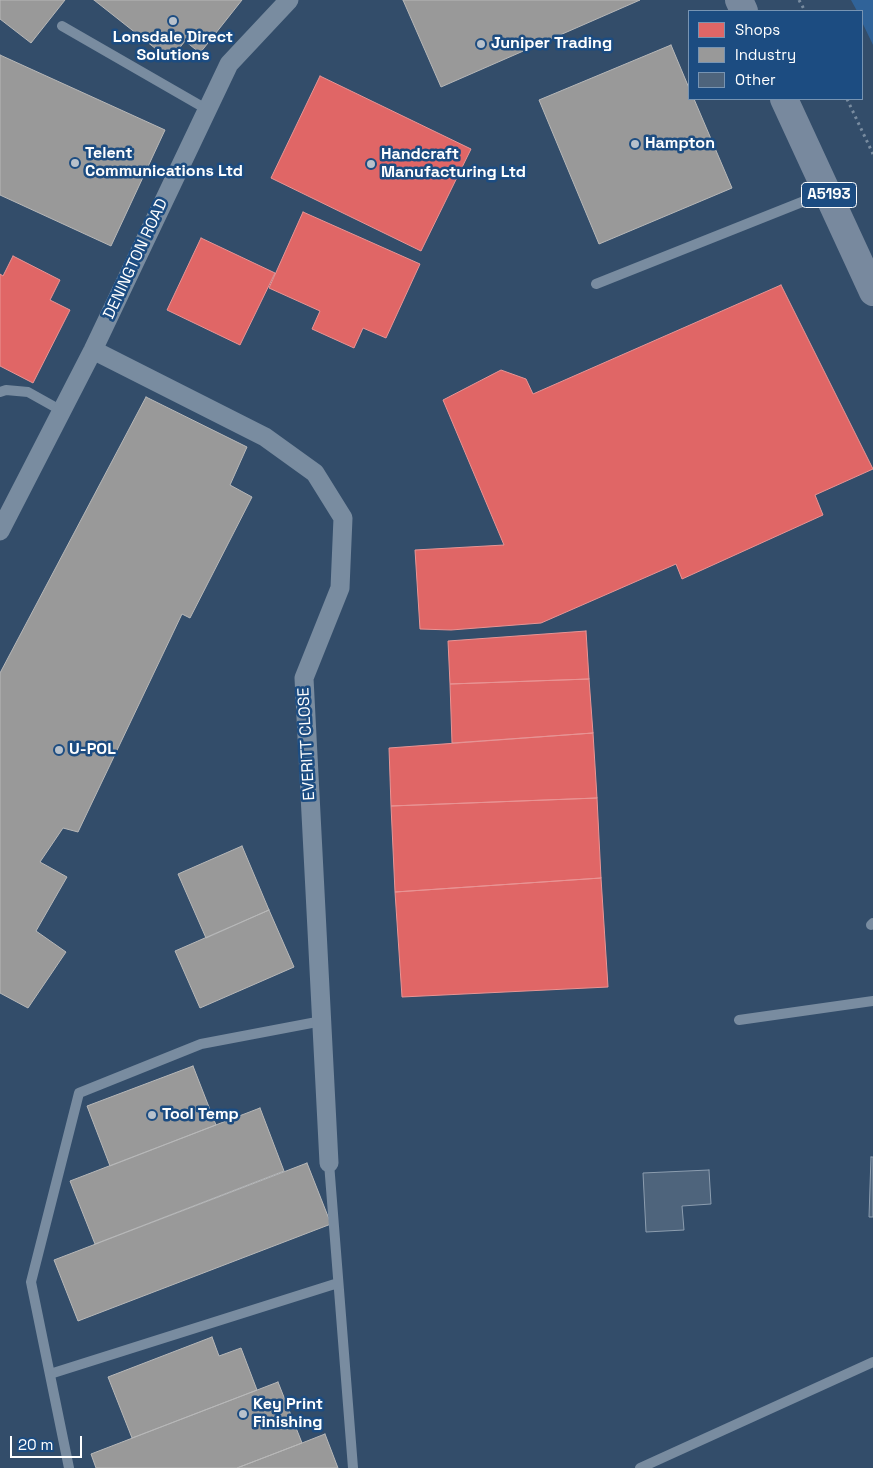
<!DOCTYPE html>
<style>
body{margin:0}
#map{position:relative;width:873px;height:1468px;overflow:hidden;background:#334d6a;font-family:"Space Grotesk",sans-serif}
canvas{display:block}
.legend{position:absolute;left:688px;top:10px;width:175px;height:90px;box-sizing:border-box;background:#1c4c81;border:1px solid #7794b3;margin:0;padding:6px 9px;list-style:none;font-size:15px;color:#fff}
.legend li{display:flex;align-items:center;gap:10px;height:25px}
.legend b{width:25px;border:1px solid #7794b3}
.scale{position:absolute;left:10px;top:1436px;width:72px;height:22px;box-sizing:border-box;border:2px solid #fff;border-top:0;padding-left:6px;font-size:15px;line-height:18px;white-space:nowrap;color:#fff;-webkit-text-stroke:4px #1c4c81;paint-order:stroke}
</style>
<div id="map">
<canvas width="873" height="1468"></canvas>
<ul class="legend">
<li><b style="height:14px;background:#e06666"></b>Shops</li>
<li><b style="height:14px;background:#999"></b>Industry</li>
<li><b style="height:14px;background:#4e647c"></b>Other</li>
</ul>
<div class="scale">20 m</div>
</div>
<script>
const g = document.querySelector('canvas').getContext('2d');
g.lineJoin = 'round';
function fillPath(path, color) { g.fillStyle = color; g.fill(path, 'evenodd'); }
const shape = rows => new Path2D(rows.map(r => 'M' + r).join(''));
function trace(path, color, width, dash) { g.strokeStyle = color; g.lineWidth = width; g.lineCap = dash ? 'butt' : 'round'; g.setLineDash(dash || []); g.stroke(path); }
function label(font, color, halo, rows, align = 'center') {
  g.font = font + ' "Space Grotesk",sans-serif'; g.lineWidth = 5; g.setLineDash([]); g.textBaseline = 'middle'; g.strokeStyle = halo; g.fillStyle = color; for (const [text, x, y, turn = 0] of rows) {
    g.save(); g.translate(x, y); g.rotate((+turn || 0) * Math.PI / 180); g.textAlign = isNaN(turn) ? turn : align; if (halo) g.strokeText(text, 0, 0); g.fillText(text, 0, 0); g.restore();
  }
}
const green = shape([
 [851,0,873,0,873,45,862,22,862,11,857,11]
]);
const shops = shape([
 [320,76,471,149,421,251,271,178,320,76],
 [303,212,420,264,386,338,363,328,354,348,312,329,320,311,269,288,303,212],
 [201,238,275,273,240,345,167,310,201,238],
 [13,256,60,280,50,300,70,310,33,383,0,366,0,274,3,276,13,256],
 [781,285,873,469,815,495,823,515,682,579,676,564,541,623,451,630,420,629,415,550,504,545,443,400,501,370,526,379,533,394,781,285],
 [586,631,589,679,450,684,448,641,586,631],
 [589,679,593,733,452,743,450,684,589,679],
 [593,733,597,798,391,806,389,748,593,733],
 [597,798,601,878,395,892,391,806,597,798],
 [601,878,608,987,402,997,395,892,601,878]
]);
const industry = shape([
 [0,0,65,0,31,43,0,19,0,0],
 [94,0,242,0,200,53,185,41,170,60,94,0],
 [403,0,640,0,441,87,403,0],
 [671,45,689,88,689,99,694,99,732,188,599,244,539,100,671,45],
 [0,55,165,130,111,246,0,195,0,55],
 [146,397,247,447,230,485,252,497,190,618,182,614,78,832,63,828,40,862,67,877,36,931,66,952,28,1008,0,993,0,673,146,397],
 [242,846,269,910,206,938,178,874,242,846],
 [269,910,294,967,200,1008,175,951,269,910],
 [193,1066,216,1125,110,1166,87,1106,193,1066],
 [260,1108,284,1171,95,1244,70,1181,260,1108],
 [307,1163,331,1224,78,1321,54,1260,307,1163],
 [212,1337,219,1356,241,1348,257,1390,132,1438,108,1377,212,1337],
 [278,1382,302,1443,237,1468,96,1468,91,1454,278,1382],
 [325,1434,338,1468,237,1468,302,1443,325,1434]
]);
const building = shape([
 [871,1157,873,1157,873,1217,869,1217,871,1157],
 [709,1170,711,1204,682,1206,684,1230,646,1232,643,1173,709,1170]
]);
const path = shape([
 [799,0,805,11],
 [847,99,873,154]
]);
const lane = shape([
 [62,26,208,110],
 [596,284,827,192],
 [0,392,6,390,28,392,62,411],
 [871,925,873,923],
 [739,1020,873,1001],
 [329,1163,353,1468],
 [50,1374,338,1283],
 [69,1468,31,1282,79,1093,201,1044,322,1021],
 [640,1468,873,1362]
]);
const street = shape([
 [93,350,265,437,315,473,343,518,340,588,304,678,329,1163],
 [0,531,93,350,229,64,289,0]
]);
const primary = shape([
 [739,0,744,11],
 [784,99,873,292]
]);
const markers = [
 [173,21,5,"#b8c1cb"],
 [481,44,5,"#b8c1cb"],
 [635,144,5,"#b8c1cb"],
 [75,163,5,"#b8c1cb"],
 [371,164,5,"#b8c1cb"],
 [59,750,5,"#b8c1cb"],
 [152,1115,5,"#b8c1cb"],
 [243,1414,5,"#b8c1cb"]
];
const shields = [
 [829,195,55]
];
const shieldNames = [
 ["A5193",829,195]
];
const poiNames = [
 ["Lonsdale Direct",173,38,"center"],
 ["Solutions",173,56,"center"],
 ["Juniper Trading",491,44],
 ["Hampton",645,144],
 ["Telent",85,154],
 ["Communications Ltd",85,172],
 ["Handcraft",381,155],
 ["Manufacturing Ltd",381,173],
 ["U-POL",69,750],
 ["Tool Temp",162,1115],
 ["Key Print",253,1405],
 ["Finishing",253,1423]
];
const streetNames = [
 ["DENINGTON ROAD",136,259,-65],
 ["EVERITT CLOSE",307,744,-93]
];
fillPath(green, '#306399');
fillPath(shops, '#e06666');
trace(shops, '#e99494', 1);
fillPath(industry, '#999');
trace(industry, '#b8b8b8', 1);
fillPath(building, '#4e647c');
trace(building, '#8c9daf', 1);
trace(path, '#798ca0', 3, [2.5, 4]);
trace(lane, '#798ca0', 10);
trace(street, '#798ca0', 19);
trace(primary, '#78899e', 28);
for (const [x, y, r, color] of markers) { const dot = new Path2D(); dot.arc(x, y, r, 0, 2 * Math.PI); g.fillStyle = color; g.fill(dot); trace(dot, '#1c4c81', 2); }
for (const [x, y, w] of shields) { const box = new Path2D(); box.roundRect(x - w / 2, y - 12.5, w, 25, 4); g.fillStyle = '#1c4c81'; g.fill(box); trace(box, '#fff', 1); }
label('bold 15px', '#fff', null, shieldNames);
label('bold 16px', '#fff', '#1c4c81', poiNames, 'left');
label('16px', '#fff', '#1c4c81', streetNames);
</script>
